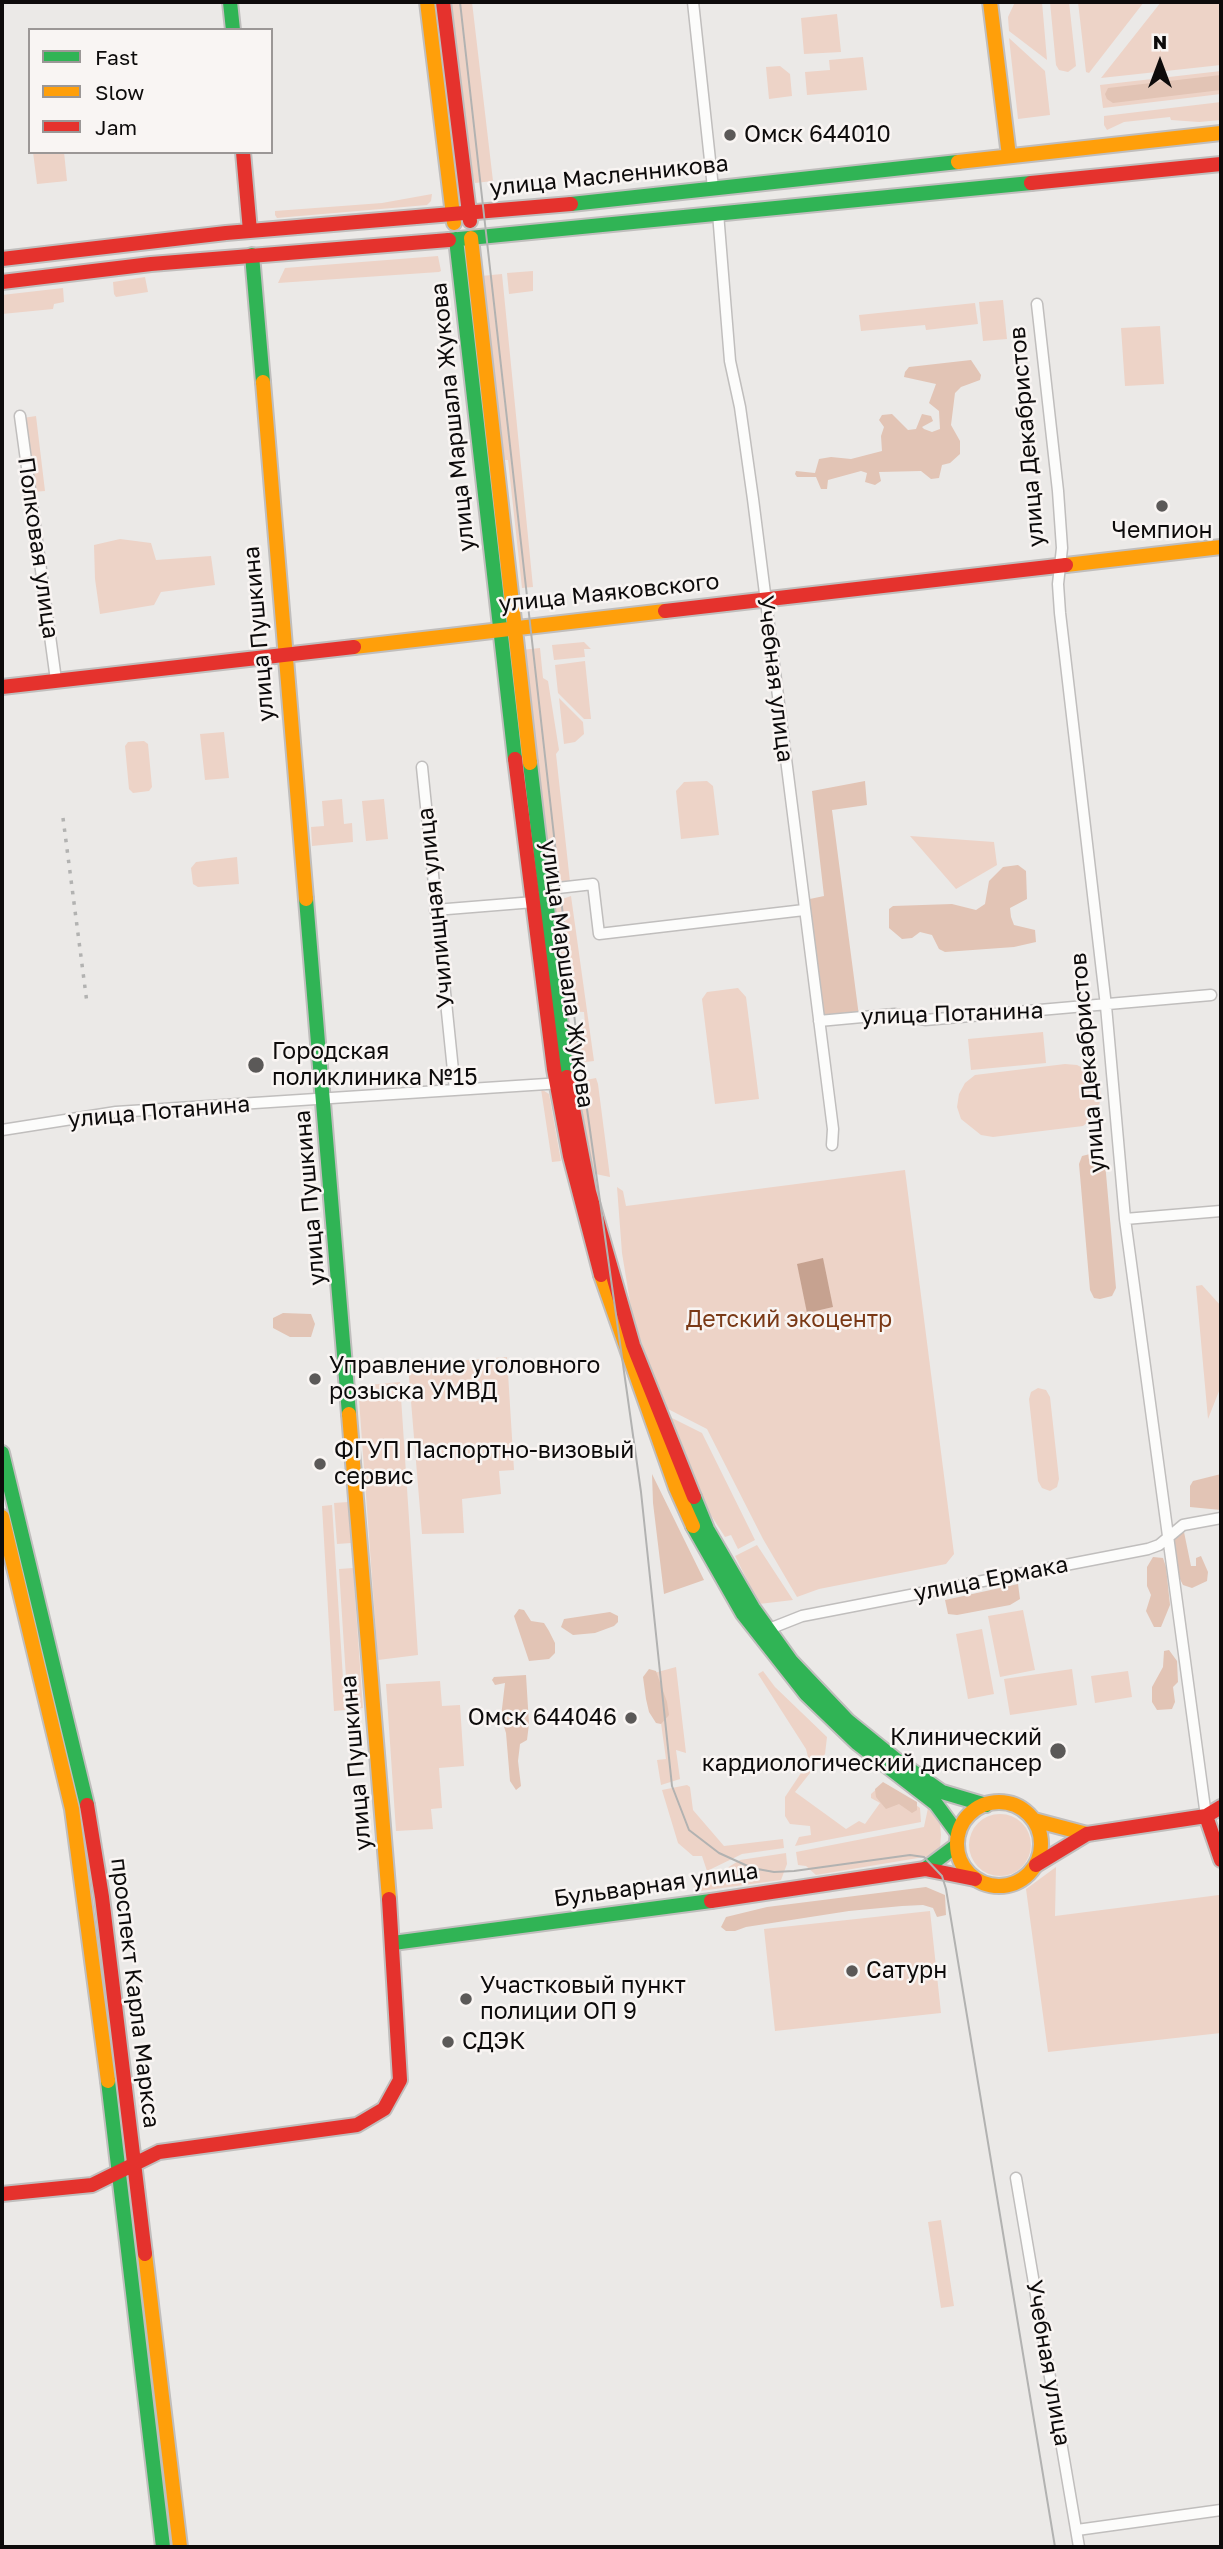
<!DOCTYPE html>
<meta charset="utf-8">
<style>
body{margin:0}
#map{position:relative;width:1223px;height:2549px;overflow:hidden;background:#ebe9e7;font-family:"Golos Text",sans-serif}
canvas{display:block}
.frame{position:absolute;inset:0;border:4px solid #0d0b0b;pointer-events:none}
.legend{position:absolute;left:28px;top:28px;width:245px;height:126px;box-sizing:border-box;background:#f9f5f3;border:2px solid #9b9796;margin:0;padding:9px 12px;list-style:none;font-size:21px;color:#0d0b0b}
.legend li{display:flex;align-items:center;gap:14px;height:35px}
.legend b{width:35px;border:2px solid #9b9796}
.north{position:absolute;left:1125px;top:28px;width:70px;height:70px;-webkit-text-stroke:5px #f9f5f3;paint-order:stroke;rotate:0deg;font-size:19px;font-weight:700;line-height:28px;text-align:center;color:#0d0b0b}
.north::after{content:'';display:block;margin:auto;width:24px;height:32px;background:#0d0b0b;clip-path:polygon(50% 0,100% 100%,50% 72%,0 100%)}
</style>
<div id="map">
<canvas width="1223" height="2549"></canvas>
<div class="frame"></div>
<ul class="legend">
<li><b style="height:9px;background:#30b455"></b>Fast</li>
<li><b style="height:9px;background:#ff9f0a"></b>Slow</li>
<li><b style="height:9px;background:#e5322d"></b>Jam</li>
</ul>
<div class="north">N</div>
</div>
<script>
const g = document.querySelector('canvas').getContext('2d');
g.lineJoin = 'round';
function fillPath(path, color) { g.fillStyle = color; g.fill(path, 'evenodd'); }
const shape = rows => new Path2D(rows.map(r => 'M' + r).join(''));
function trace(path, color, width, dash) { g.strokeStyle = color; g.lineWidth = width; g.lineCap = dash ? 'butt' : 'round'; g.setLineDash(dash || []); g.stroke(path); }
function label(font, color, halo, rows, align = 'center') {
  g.font = font + ' "Golos Text",sans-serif'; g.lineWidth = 5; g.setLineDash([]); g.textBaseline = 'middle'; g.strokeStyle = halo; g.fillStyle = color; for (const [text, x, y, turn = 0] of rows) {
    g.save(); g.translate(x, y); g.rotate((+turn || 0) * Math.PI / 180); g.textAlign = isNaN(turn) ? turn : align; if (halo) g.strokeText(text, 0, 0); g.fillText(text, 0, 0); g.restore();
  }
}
const green = shape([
 [449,2,472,2,493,181,475,183,470,165],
 [1015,2,1042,2,1047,60,1009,31,1008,17],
 [1050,2,1069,2,1076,66,1068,72,1059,70,1056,65],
 [1078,2,1144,2,1089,73,1086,72],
 [1161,2,1221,2,1221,65,1101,78],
 [837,14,841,52,804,54,801,18],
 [1009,38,1045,71,1050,115,1018,119],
 [863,57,867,90,807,95,805,72,830,70,829,60],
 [780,66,790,74,792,96,769,99,766,67],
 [1221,71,1221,94,1103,108,1100,85],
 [1221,102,1221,120,1199,122,1171,120,1170,117,1124,122,1107,130,1104,125,1104,116],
 [33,152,64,152,67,181,37,184],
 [432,194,431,201,427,205,277,218,275,215,275,211,382,203],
 [438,256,441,271,439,272,278,283,285,268],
 [533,271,533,291,509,294,507,273],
 [502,274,533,587,522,588,508,460,504,460,501,427,496,415,481,276],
 [145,277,148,292,116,297,114,294,113,282],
 [63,288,64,302,54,304,53,309,2,314,2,295],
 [1003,300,1007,339,983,341,979,302],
 [975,303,978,324,926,330,925,325,861,331,859,315],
 [1160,326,1164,384,1125,386,1121,328],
 [36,416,45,491,32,492,23,418],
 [120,539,151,543,156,560,211,556,215,585,161,592,154,605,100,614,95,579,94,545],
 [584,642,591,649,584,649,585,657,554,660,552,645],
 [540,648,543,678,548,681,559,750,556,754,570,882,554,885,550,883,521,650],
 [585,661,591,719,584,719,558,693,555,665],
 [559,698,583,722,584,734,575,742,564,744],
 [224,732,229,778,205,780,200,734],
 [144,741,148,744,152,787,149,791,133,793,129,789,125,746,128,742],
 [684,782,707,781,713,786,719,835,681,839,676,791],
 [342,799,344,824,352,823,353,842,312,846,311,827,324,826,322,801],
 [384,799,388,839,366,841,362,801],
 [910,836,994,842,997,865,956,889],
 [237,857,239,884,198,887,193,884,191,868,196,862],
 [571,896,594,1061,569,1064,565,1028,585,1024,584,1012,562,1011,551,903],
 [738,988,746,997,759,1099,715,1104,702,999,707,992],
 [1043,1032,1046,1063,971,1070,968,1039],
 [1065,1064,1077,1065,1089,1071,1097,1081,1101,1094,1099,1107,1093,1118,1083,1126,993,1137,981,1135,961,1119,957,1107,959,1094,965,1083,975,1075],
 [596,1078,598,1084,610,1177,591,1173,571,1083],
 [541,1089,549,1094,561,1161,552,1162],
 [905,1170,954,1554,946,1564,819,1589,797,1597,763,1539,707,1429,666,1408,659,1393,632,1314,622,1253,617,1187,623,1191,626,1206],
 [1202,1285,1221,1306,1221,1386,1208,1419,1196,1286],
 [507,1357,514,1470,499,1471,501,1494,462,1499,464,1533,422,1534,408,1365],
 [400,1382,418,1655,378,1660,358,1386],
 [1038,1388,1046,1390,1050,1397,1059,1479,1057,1487,1050,1491,1042,1488,1038,1481,1029,1399,1031,1392],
 [668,1416,702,1433,755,1540,738,1549,731,1535,725,1537,705,1506],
 [348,1502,351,1543,337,1544,334,1503],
 [332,1505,345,1710,334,1711,322,1506],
 [757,1545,793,1600,759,1604,735,1556],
 [353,1568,363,1708,348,1709,339,1569],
 [1023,1610,1035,1670,1000,1677,988,1616],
 [982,1629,994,1694,968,1699,956,1634],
 [676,1667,686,1753,676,1750,680,1779,661,1785,657,1760,666,1759,654,1673],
 [1072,1669,1077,1705,1010,1715,1004,1679],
 [763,1671,775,1687,827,1737,825,1754,795,1792,846,1829,859,1821,865,1824,880,1803,871,1798,871,1794,882,1784,888,1785,920,1808,921,1822,795,1846,799,1837,811,1835,810,1826,790,1824,785,1816,785,1797,809,1761,806,1749,758,1674],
 [1128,1671,1132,1697,1095,1703,1091,1676],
 [440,1681,442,1706,460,1705,464,1766,439,1768,442,1808,431,1809,433,1829,396,1831,386,1684],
 [687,1785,690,1787,693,1810,724,1846,783,1839,784,1848,742,1854,707,1871,702,1856,693,1856,678,1843,662,1790],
 [928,1808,940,1824,941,1835,940,1847,930,1856,816,1875,806,1866,798,1865,796,1852,924,1827],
 '969 1845a31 31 0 1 1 62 0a31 31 0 1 1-62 0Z',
 [786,1853,787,1864,781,1880,693,1892,695,1879,719,1873,740,1860],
 [1056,1867,1055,1916,1219,1895,1221,1903,1221,2033,1048,2052,1026,1889],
 [930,1911,941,2013,775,2031,764,1929],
 [941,2220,954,2306,941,2308,928,2222]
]);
const forest = shape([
 [1221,75,1221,90,1113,103,1107,99,1105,94,1108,88],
 [971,360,981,375,980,380,961,387,955,393,951,425,960,441,960,454,950,463,942,465,939,478,931,479,921,471,879,472,881,481,875,485,865,482,867,473,861,471,828,480,827,489,821,489,816,477,797,477,795,474,796,471,815,473,819,459,831,457,851,459,882,451,881,436,884,427,879,420,882,415,892,414,908,430,916,429,922,414,931,416,933,421,922,427,924,429,932,432,940,429,939,411,929,403,936,384,904,377,905,372,909,367],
 [865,781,867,805,832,810,859,1016,820,1019,805,900,824,896,812,791],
 [1018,865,1026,871,1027,899,1010,908,1011,917,1014,925,1035,930,1036,942,1014,947,945,952,939,949,932,935,920,932,912,938,902,939,889,928,889,909,893,906,952,904,976,910,985,904,989,881,1003,867],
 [1094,1153,1100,1154,1105,1162,1116,1288,1112,1296,1100,1299,1094,1298,1090,1290,1079,1164,1082,1156],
 [283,1313,311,1314,315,1324,311,1337,290,1337,273,1328,273,1318],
 [652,1474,704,1580,664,1594,653,1503],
 [1221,1474,1221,1510,1190,1507,1190,1486,1193,1481],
 [1184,1532,1191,1566,1196,1566,1196,1558,1201,1556,1208,1572,1207,1581,1192,1588,1183,1585,1178,1575,1173,1543,1178,1534],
 [1153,1557,1163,1558,1166,1567,1170,1605,1161,1627,1154,1627,1146,1611,1151,1595,1147,1586,1147,1567],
 [1018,1584,1020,1599,1010,1605,957,1615,948,1614,945,1600],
 [519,1609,524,1610,531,1621,544,1623,549,1631,555,1643,555,1653,549,1659,529,1661,514,1616],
 [610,1612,618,1616,618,1622,614,1626,595,1633,573,1635,561,1627,564,1619],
 [1169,1650,1177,1661,1178,1682,1173,1687,1175,1702,1172,1709,1157,1710,1152,1702,1152,1687,1163,1667,1164,1651],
 [649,1669,656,1671,667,1702,669,1715,661,1724,656,1723,649,1712,646,1699,643,1677],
 [526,1675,529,1724,527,1740,520,1744,518,1761,521,1786,516,1790,510,1781,506,1733,501,1717,505,1683,495,1685,492,1680,494,1677],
 [883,1782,917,1802,917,1810,912,1813,899,1804,886,1809,876,1797,875,1789],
 [926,1887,945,1895,946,1915,937,1917,933,1908,923,1905,902,1906,849,1911,746,1927,735,1931,726,1931,721,1927,726,1917,767,1907]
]);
const water = shape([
 [823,1258,833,1307,807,1313,797,1264]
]);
const street = shape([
 [693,2,713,188],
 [718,213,730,361,740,407,753,499,833,1129,832,1145],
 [1037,304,1058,491,1062,548,1058,584,1060,613,1106,1006,1125,1219,1206,1816],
 [20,416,56,680],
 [422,767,455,1090],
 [540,890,593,884,599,934,804,910],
 [435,910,534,902],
 [819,1021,895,1014,925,1020,1211,995],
 [2,1130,116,1112,562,1083],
 [1125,1219,1221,1211],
 [764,1631,802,1616,1148,1549,1159,1545,1183,1525,1221,1518],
 [1016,2178,1079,2547],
 [1077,2530,1221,2510]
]);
const fast = shape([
 [230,2,233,30],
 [571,204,958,162],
 [456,239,515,759],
 [449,240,1031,183],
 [252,255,263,382],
 [530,763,567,1077],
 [306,899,349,1414],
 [2,1453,87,1805],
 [694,1497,707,1529,753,1608,791,1661,848,1721,895,1759,942,1792,986,1805],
 [693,1526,743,1614,806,1694,857,1743,936,1804,958,1834],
 [925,1869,957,1845],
 [393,1943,711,1901],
 [108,2081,163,2547]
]);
const slow = shape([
 [427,2,454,223],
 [990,2,1009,156],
 [958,162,1221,133],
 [471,238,530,763],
 [263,382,306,899],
 [1066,565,1221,547],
 [354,647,665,611],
 [601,1275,676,1488,693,1526],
 [349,1414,389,1899],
 [2,1517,72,1809,108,2081],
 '957 1844a42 42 0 1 1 84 0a42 42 0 1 1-84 0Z',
 [1034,1820,1087,1834],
 [145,2254,180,2547]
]);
const jam = shape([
 [443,2,470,221],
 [243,152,250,231],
 [1031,183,1221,164],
 [2,259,226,233,571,204],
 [2,282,151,264,449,240],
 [665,611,1066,565],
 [2,687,354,647],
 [515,759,554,1069,570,1156,601,1275],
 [567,1077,589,1192,633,1345,694,1497],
 [87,1805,102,1897,145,2254],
 [1206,1816,1221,1860],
 [1036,1865,1087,1834,1206,1816,1221,1807],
 [711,1901,925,1869,975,1879],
 [2,2194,92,2185,159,2152,357,2125,384,2109,400,2080,389,1899]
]);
const tram = shape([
 [460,2,576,1031,641,1492,672,1786,689,1830,719,1853,752,1868,774,1872,794,1871,910,1855,924,1857,942,1876,946,1889,1055,2547]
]);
const rail = shape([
 [63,818,87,1003]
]);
const markers = [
 [730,135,7,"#5b5958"],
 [1162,506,7,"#5b5958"],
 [256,1065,9,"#5b5958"],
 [315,1379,7,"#5b5958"],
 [320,1464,7,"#5b5958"],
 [631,1718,7,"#5b5958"],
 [1058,1751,9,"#5b5958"],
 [852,1971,7,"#5b5958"],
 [466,1999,7,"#5b5958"],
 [448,2042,7,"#5b5958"]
];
const poiNames = [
 ["Омск 644010",744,135],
 ["Чемпион",1162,531,"center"],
 ["Городская",272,1052],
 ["поликлиника №15",272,1078],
 ["Управление уголовного",329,1366],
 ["розыска УМВД",329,1392],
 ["ФГУП Паспортно-визовый",334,1451],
 ["сервис",334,1477],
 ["Омск 644046",617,1718,"right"],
 ["Клинический",1042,1738,"right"],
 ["кардиологический диспансер",1042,1764,"right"],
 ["Сатурн",866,1971],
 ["Участковый пункт",480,1986],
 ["полиции ОП 9",480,2012],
 ["СДЭК",462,2042]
];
const streetNames = [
 ["улица Масленникова",609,176,-6],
 ["улица Маршала Жукова",453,417,-96],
 ["улица Декабристов",1027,437,-95],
 ["Полковая улица",38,548,82],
 ["улица Маяковского",609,593,-6],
 ["улица Пушкина",259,634,-95],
 ["Учебная улица",775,679,83],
 ["Училищная улица",436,908,-96],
 ["улица Маршала Жукова",567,974,82],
 ["улица Потанина",952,1014,-2],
 ["улица Декабристов",1088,1063,-95],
 ["улица Потанина",159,1112,-5],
 ["улица Пушкина",310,1198,-95],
 ["улица Ермака",991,1579,-11],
 ["улица Пушкина",356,1763,-95],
 ["Бульварная улица",656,1885,-8],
 ["проспект Карла Маркса",135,1993,83],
 ["Учебная улица",1048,2363,80]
];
const parkNames = [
 ["Детский экоцентр",789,1320]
];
fillPath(green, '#edd3c7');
fillPath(forest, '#e2c4b5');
fillPath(water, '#c6a290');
trace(street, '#c0bebd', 13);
trace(fast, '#c0bebd', 18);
trace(slow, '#c0bebd', 18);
trace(jam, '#c0bebd', 18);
trace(street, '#fcfcfb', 10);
trace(fast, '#30b455', 14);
trace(slow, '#ff9f0a', 14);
trace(jam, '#e5322d', 14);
trace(tram, '#b2b2b1', 2);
trace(rail, '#b2b2b1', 3.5, [3.5, 7]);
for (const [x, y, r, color] of markers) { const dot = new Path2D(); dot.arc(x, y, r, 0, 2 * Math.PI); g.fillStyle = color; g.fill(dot); trace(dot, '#f9f5f3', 2.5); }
label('23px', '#0d0b0b', '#f9f5f3', poiNames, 'left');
label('23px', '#0d0b0b', '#f9f5f3', streetNames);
label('23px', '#7a3916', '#f9f5f3', parkNames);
</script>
